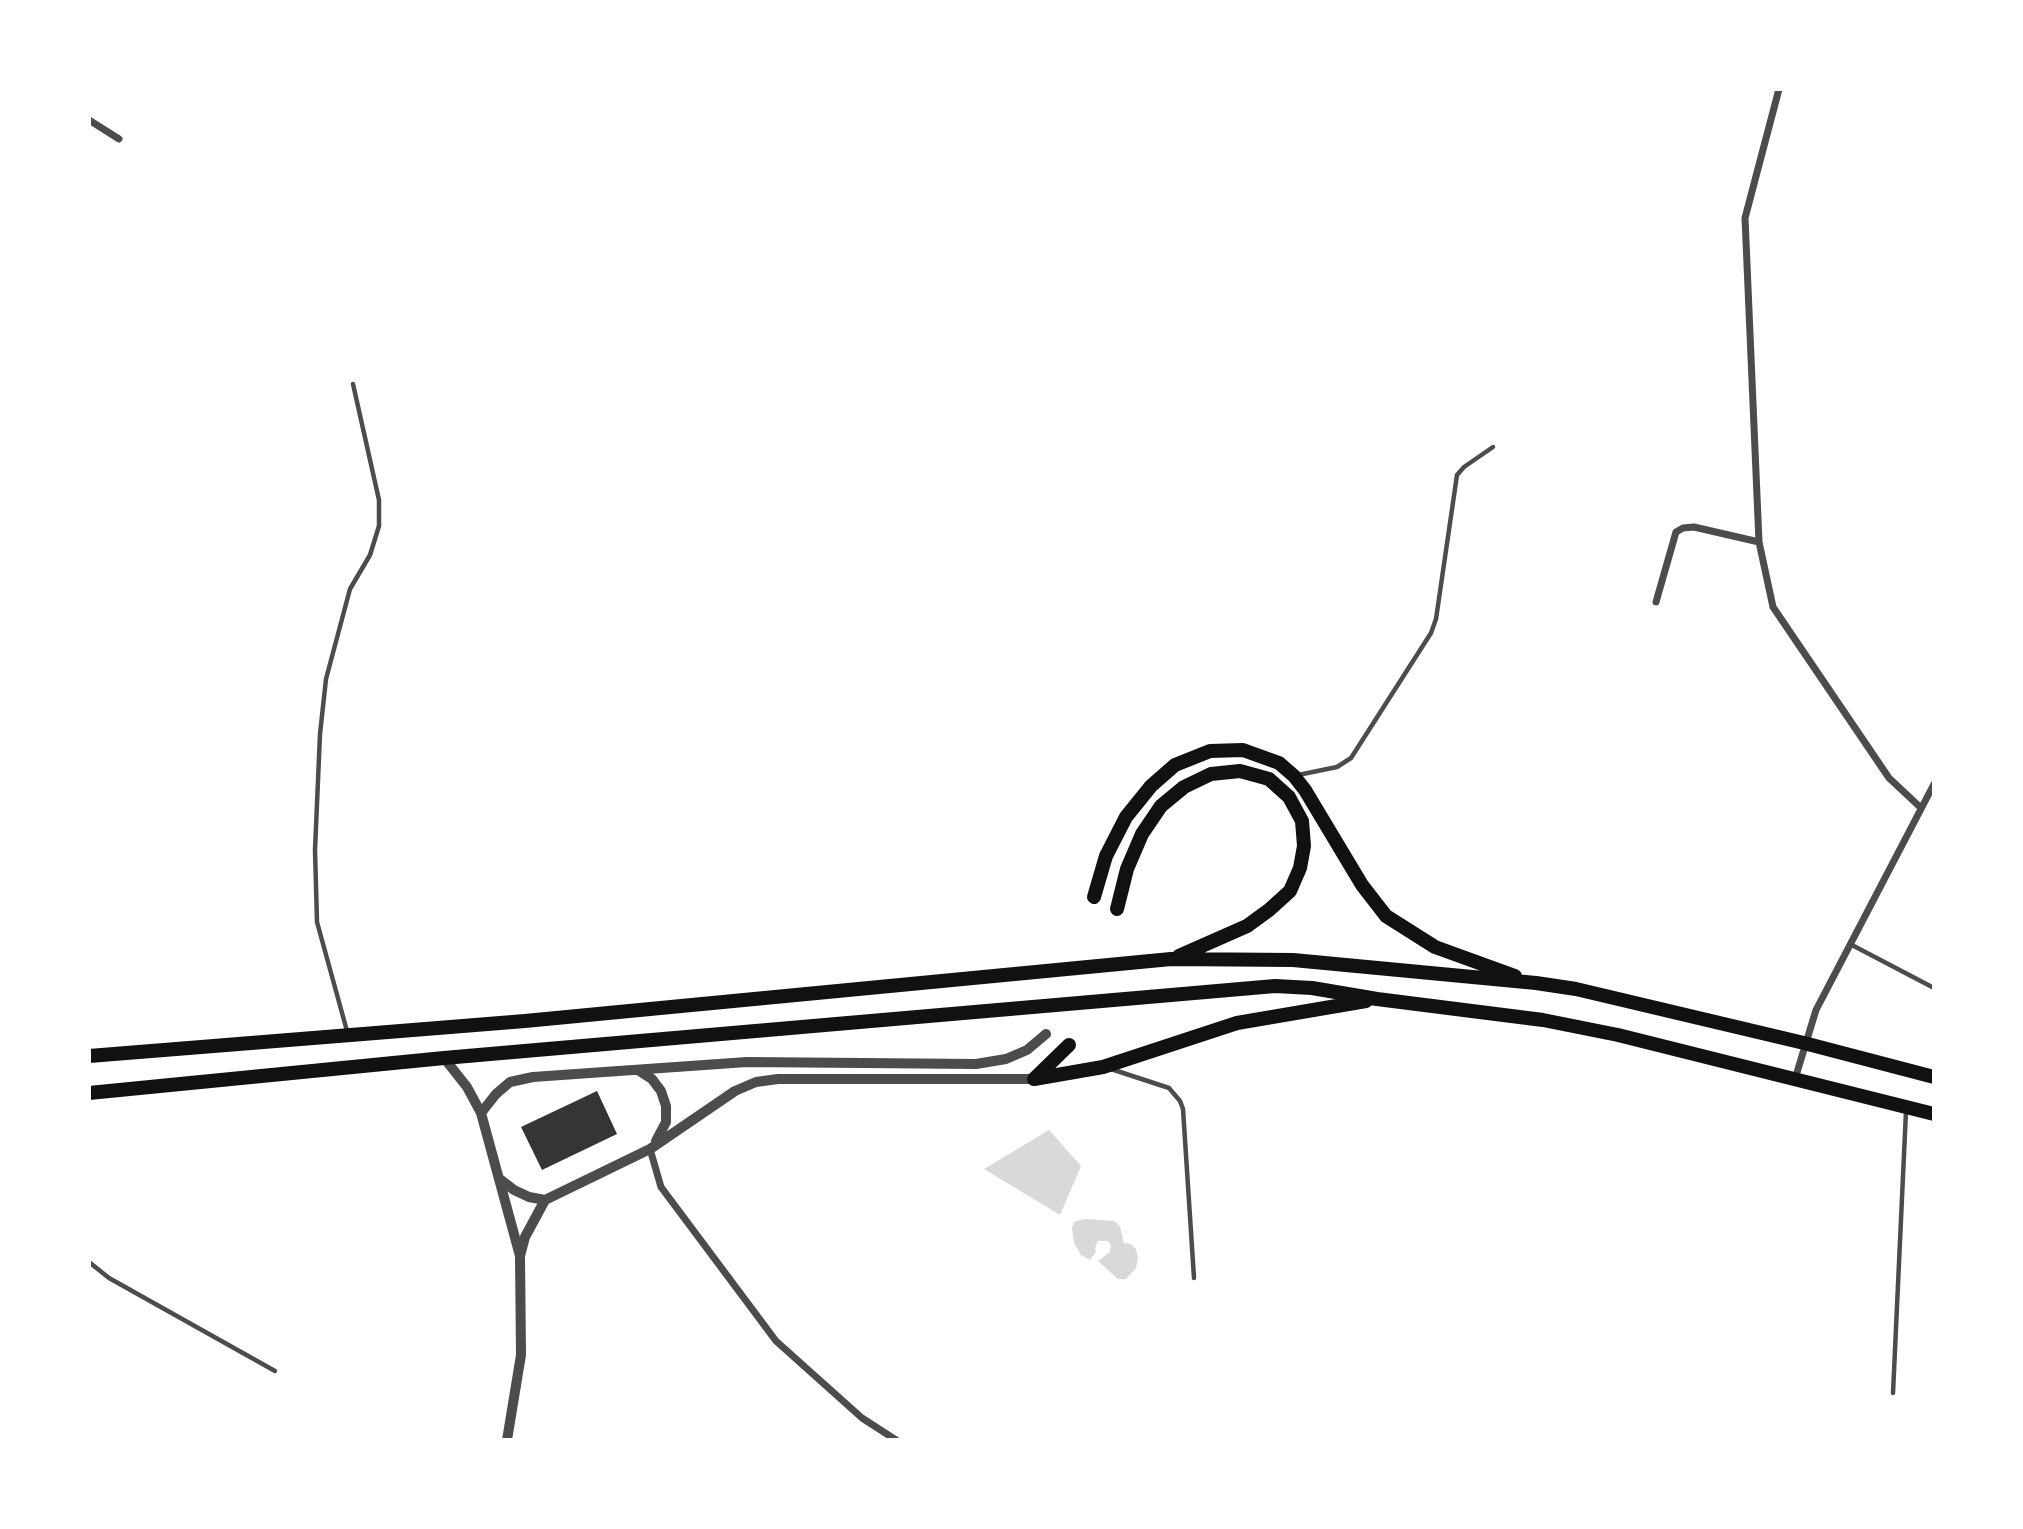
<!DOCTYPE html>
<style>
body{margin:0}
#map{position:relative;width:2023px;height:1529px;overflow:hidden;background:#fff;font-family:"Libre Baskerville",serif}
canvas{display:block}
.frame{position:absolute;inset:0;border:91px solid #fff;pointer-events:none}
</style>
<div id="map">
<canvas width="2023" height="1529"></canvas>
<div class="frame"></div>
</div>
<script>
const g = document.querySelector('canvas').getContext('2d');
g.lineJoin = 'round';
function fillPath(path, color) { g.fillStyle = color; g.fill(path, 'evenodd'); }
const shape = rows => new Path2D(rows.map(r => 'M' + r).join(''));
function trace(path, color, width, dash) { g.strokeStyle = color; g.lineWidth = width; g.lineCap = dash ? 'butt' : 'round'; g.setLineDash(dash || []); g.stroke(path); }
const water = shape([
 [1049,1130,1081,1166,1060,1215,984,1169],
 [1084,1219,1115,1221,1120,1227,1124,1243,1131,1244,1136,1249,1138,1258,1136,1268,1126,1279,1118,1279,1098,1261,1110,1252,1111,1245,1108,1241,1098,1241,1095,1248,1096,1252,1090,1260,1081,1255,1074,1243,1072,1228,1074,1222]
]);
const building = shape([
 [597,1091,617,1134,542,1170,521,1127]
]);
const service = shape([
 [1298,775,1337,767,1351,758,1431,633,1436,619,1457,475,1464,467,1493,447],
 [1850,944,1934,988],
 [347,1031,317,922,315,850,320,734,326,679,350,589,370,555,379,526,379,500,353,384],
 [1111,1069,1169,1088,1180,1101,1183,1109,1194,1278],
 [89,1262,109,1278,275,1371],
 [1893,1393,1906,1111]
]);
const minor = shape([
 [1779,89,1745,218,1759,542,1773,607,1889,778,1920,807],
 [89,120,119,139],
 [1656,602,1676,532,1683,528,1694,527,1759,542],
 [1795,1079,1816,1010,1934,784],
 [650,1149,661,1187,776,1341,862,1418,896,1440]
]);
const tertiary = shape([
 [444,1058,467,1087,481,1113,520,1256,521,1355,507,1440],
 [638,1070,652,1079,661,1091,666,1106,666,1122,656,1141],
 [481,1113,496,1094,510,1082,533,1077,747,1062,976,1064,1006,1059,1027,1050,1046,1034],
 [501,1180,514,1190,529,1197,545,1200],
 [520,1256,525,1237,545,1200,650,1149,735,1091,756,1082,778,1079,1034,1079]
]);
const primary = shape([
 [1094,897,1106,856,1126,817,1151,786,1175,765,1210,751,1243,750,1279,763,1294,776,1305,790,1362,885,1386,916,1435,947,1515,976],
 [1117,909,1127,869,1142,834,1161,806,1184,787,1211,774,1240,771,1269,779,1289,797,1302,821,1304,846,1300,868,1290,891,1269,910,1247,926,1179,956],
 [89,1056,525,1021,1171,959,1293,960,1536,983,1576,989,1804,1043,1934,1077],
 [1034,1079,1103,1067,1237,1023,1366,1001],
 [1034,1079,1069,1045],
 [89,1093,444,1058,1275,986,1312,988,1377,999,1543,1020,1618,1035,1934,1114]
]);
fillPath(water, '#d9d9d9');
fillPath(building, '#353535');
trace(service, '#4c4c4c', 4.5);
trace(minor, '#4c4c4c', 7);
trace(tertiary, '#4c4c4c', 10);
trace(primary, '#111', 14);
</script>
